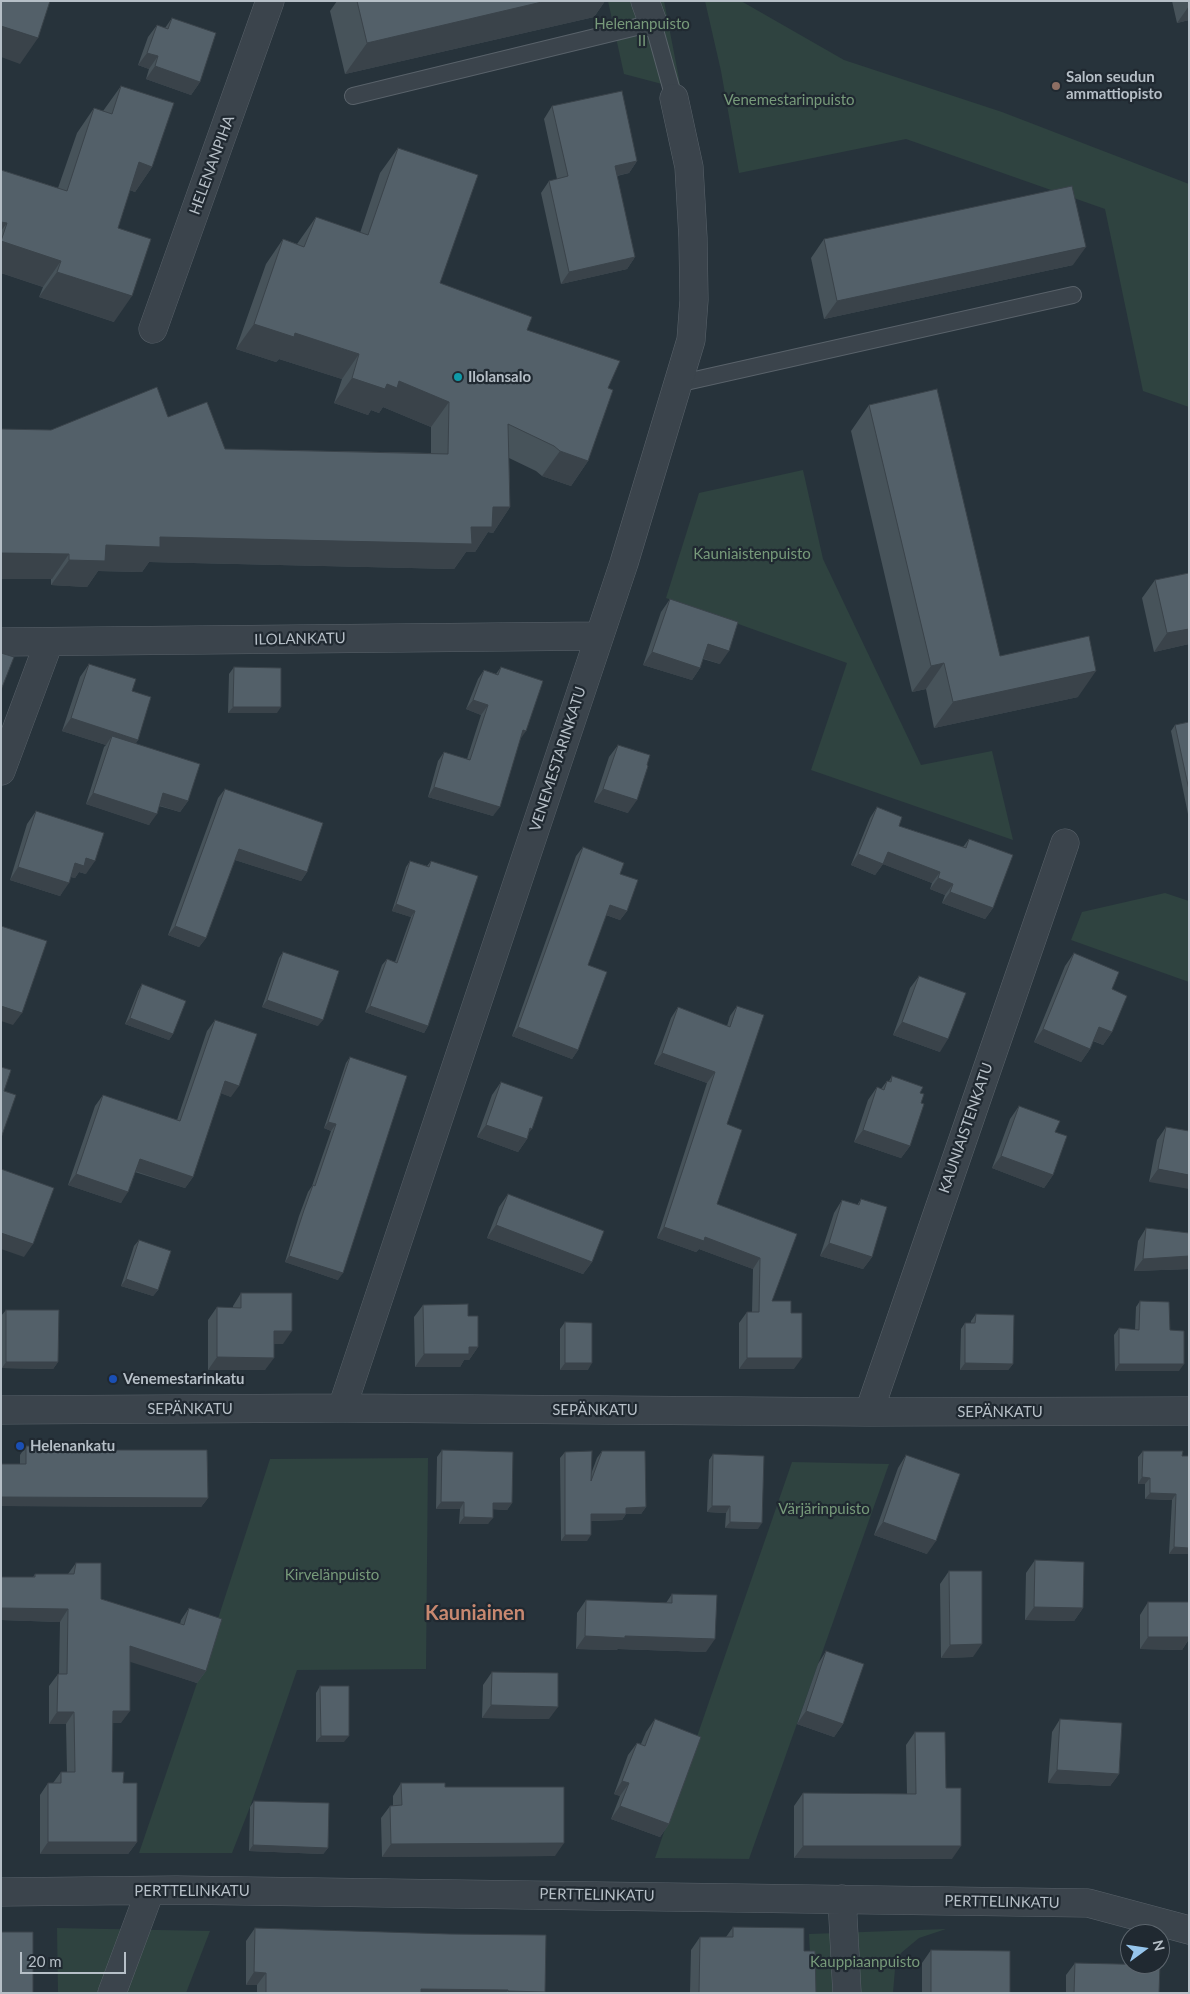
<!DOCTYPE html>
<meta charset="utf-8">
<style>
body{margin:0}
#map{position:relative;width:1190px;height:1994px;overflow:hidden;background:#27333b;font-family:Lato,sans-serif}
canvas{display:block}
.frame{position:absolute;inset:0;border:2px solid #b6bfc7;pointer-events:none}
.north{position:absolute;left:1120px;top:1924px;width:50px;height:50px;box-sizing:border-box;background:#202931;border:1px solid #5c656d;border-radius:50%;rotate:76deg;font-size:14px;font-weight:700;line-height:20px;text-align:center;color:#b6bfc7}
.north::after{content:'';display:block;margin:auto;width:18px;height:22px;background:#96c5ec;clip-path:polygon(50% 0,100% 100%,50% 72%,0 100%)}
.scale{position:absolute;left:20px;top:1952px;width:106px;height:22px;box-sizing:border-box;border:2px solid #b6bfc7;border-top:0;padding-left:6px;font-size:15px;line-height:18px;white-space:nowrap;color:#b6bfc7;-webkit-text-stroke:4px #202931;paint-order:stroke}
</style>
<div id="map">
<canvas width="1190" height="1994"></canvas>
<div class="frame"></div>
<div class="north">N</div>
<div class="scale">20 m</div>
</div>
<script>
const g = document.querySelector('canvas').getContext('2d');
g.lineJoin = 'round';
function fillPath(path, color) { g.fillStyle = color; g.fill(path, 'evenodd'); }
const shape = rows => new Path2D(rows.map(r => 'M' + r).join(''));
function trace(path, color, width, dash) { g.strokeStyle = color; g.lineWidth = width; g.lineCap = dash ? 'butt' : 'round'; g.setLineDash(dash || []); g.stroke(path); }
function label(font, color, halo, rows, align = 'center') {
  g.font = font + ' Lato,sans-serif'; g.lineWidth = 4.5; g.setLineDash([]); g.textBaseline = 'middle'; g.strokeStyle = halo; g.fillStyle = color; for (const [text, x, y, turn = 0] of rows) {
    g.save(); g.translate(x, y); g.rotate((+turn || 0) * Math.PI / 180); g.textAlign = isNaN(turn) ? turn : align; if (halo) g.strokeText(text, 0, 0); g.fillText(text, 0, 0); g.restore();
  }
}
const green = shape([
 [608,1,664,1,681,89,624,74],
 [705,1,741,1,844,60,1002,112,1189,184,1189,407,1143,391,1105,209,906,139,739,173,721,71],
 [803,470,823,559,921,765,992,751,1013,840,811,770,847,663,666,598,699,493],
 [1165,893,1189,901,1189,982,1071,940,1082,912],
 [428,1458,426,1669,297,1670,250,1807,232,1853,139,1853,197,1683,270,1459],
 [792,1462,889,1464,749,1859,655,1858],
 [57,1928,210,1931,186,1993,58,1993],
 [946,1929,919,1938,901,1953,895,1969,893,1993,812,1993,809,1934]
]);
const lane = shape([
 [353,96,653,23,674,98],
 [677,384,1073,295]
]);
const street = shape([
 [645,1,653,23],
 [153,329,270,1],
 [1,642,599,636],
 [1,771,49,642],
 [342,1408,624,563,691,340,694,300,693,238,689,167,674,98],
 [1,1410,342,1408,869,1412,1189,1411],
 [869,1412,1065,843],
 [1,1892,176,1890,1088,1903,1189,1930],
 [842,1899,847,1993],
 [112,1993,150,1891]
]);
const wall = shape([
 [337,1,605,1,594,17,345,74,330,11],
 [1172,1,1189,1,1189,20,1177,23],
 [172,18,200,82,191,95,146,79,149,69,138,65,148,37,157,25,165,28],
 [121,86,152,167,135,192,130,190,118,228,114,322,39,297,43,287,1,273,1,170,58,188,77,133,94,108,103,111],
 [552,106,637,161,629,173,617,176,635,257,627,269,561,284,541,193,549,181,557,179,544,119],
 [398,148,440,283,527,330,608,388,588,461,571,486,542,476,536,471,509,458,510,507,493,533,488,532,475,552,466,552,454,569,149,562,142,572,98,571,87,587,51,585,51,430,168,417,225,449,431,453,431,427,383,407,379,413,371,410,368,415,334,403,342,379,279,359,276,362,236,349,266,264,283,239,297,244,316,217,360,233,380,173],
 [824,239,1073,265,824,319,811,258],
 [869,405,1000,656,1078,697,934,728,926,689,912,692,851,431],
 [1189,573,1189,644,1154,652,1142,598,1155,580],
 [670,599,720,664,703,659,700,668,692,680,643,665,661,612],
 [89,664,132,691,138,740,135,744,188,801,180,812,159,806,149,825,86,804,104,747,106,745,62,731,80,677],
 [234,667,277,713,228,713,229,674],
 [501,667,520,739,493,816,428,797,438,761,444,752,467,759,481,715,466,709,478,679,484,670,496,674],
 [1189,722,1189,819,1171,731,1175,725],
 [618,745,628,813,594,802,609,757],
 [225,789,307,872,301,881,235,860,206,938,199,947,168,935,218,798],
 [877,807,899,826,963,847,969,839,993,908,985,919,942,903,945,895,930,889,932,883,883,864,875,875,851,865,870,818],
 [36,811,86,874,79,872,75,878,71,877,60,896,10,880,27,824],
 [583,847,620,874,627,911,620,920,606,915,588,965,578,1050,572,1059,512,1036,576,856],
 [410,861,427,866,431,861,428,1026,424,1033,365,1012,382,965,387,959,395,962,411,917,392,911,406,867],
 [283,952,318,1026,262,1007,279,958],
 [1074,953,1112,989,1112,1032,1103,1045,1093,1041,1090,1049,1081,1062,1034,1042,1065,966],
 [919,976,940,1052,893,1035,910,988],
 [142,984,173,1034,169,1040,125,1024,138,991],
 [737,1006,727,1124,717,1204,797,1234,772,1301,791,1313,794,1369,739,1369,739,1323,747,1312,752,1312,753,1269,699,1249,696,1252,657,1238,707,1083,654,1064,671,1018,678,1007,727,1026,730,1016],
 [215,1020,231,1097,221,1093,193,1177,185,1188,135,1172,121,1203,68,1185,95,1106,103,1095,177,1120,207,1031],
 [350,1057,338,1280,285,1262,299,1216,308,1192,312,1186,331,1131,324,1128,346,1063],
 [892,1076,920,1093,910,1146,901,1158,854,1142,868,1100,877,1087,881,1089,887,1081,889,1081],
 [501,1082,529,1133,527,1139,518,1152,477,1137,492,1095],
 [1019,1106,1055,1132,1053,1175,1044,1188,992,1168,1010,1119],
 [1166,1127,1189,1131,1149,1182,1157,1140],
 [508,1194,592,1262,583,1274,487,1238,499,1207],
 [861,1199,872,1257,863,1269,820,1256,834,1213,842,1200,857,1205],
 [1146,1228,1189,1233,1189,1269,1134,1271,1138,1241],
 [139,1240,158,1290,153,1296,121,1286,134,1246],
 [241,1293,283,1344,274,1344,265,1370,208,1370,208,1320,217,1307,233,1308,233,1306],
 [1140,1301,1170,1330,1179,1371,1115,1371,1114,1335,1119,1328,1135,1330,1136,1307],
 [423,1305,468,1316,478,1347,469,1360,464,1360,460,1367,415,1367,414,1317],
 [6,1310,58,1362,53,1369,2,1368,1,1316],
 [976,1314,1013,1364,1008,1370,960,1370,961,1329,965,1323,971,1323,971,1321],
 [565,1322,588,1370,560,1370,560,1329],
 [26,1446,105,1450,208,1498,201,1507,1,1506,1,1464,20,1464,20,1455],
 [442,1450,512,1503,507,1510,493,1509,488,1524,459,1524,460,1509,436,1509,437,1457],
 [602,1451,646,1507,641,1514,626,1514,622,1520,591,1521,587,1541,561,1541,560,1458,565,1452,591,1474,597,1458],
 [1143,1451,1182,1456,1189,1554,1169,1554,1172,1500,1145,1499,1145,1484,1138,1484,1138,1457],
 [713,1454,758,1529,725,1528,726,1513,707,1512,709,1460],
 [906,1455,927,1554,874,1535,898,1468],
 [1035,1560,1083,1608,1074,1621,1025,1620,1026,1573],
 [76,1563,101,1599,180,1624,181,1620,189,1608,206,1671,197,1683,130,1661,121,1723,112,1723,112,1772,123,1783,137,1842,128,1854,40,1854,40,1795,48,1783,53,1783,61,1772,67,1772,66,1724,49,1724,49,1686,58,1674,59,1674,60,1622,1,1620,1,1577,33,1577,35,1574,68,1574],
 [949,1571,973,1657,941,1658,940,1584],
 [672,1594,706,1652,618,1649,616,1650,576,1649,577,1613,586,1600,666,1603],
 [1148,1602,1189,1602,1189,1639,1182,1650,1140,1649,1140,1615],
 [826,1651,843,1724,834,1737,797,1724,818,1664],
 [492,1672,549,1719,482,1718,483,1685],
 [320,1686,344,1742,316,1742,316,1693],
 [655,1719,669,1824,660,1837,611,1819,620,1796,614,1794,628,1755,637,1743,641,1744,646,1732],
 [1060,1719,1119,1774,1110,1786,1048,1783,1052,1732],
 [915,1732,952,1859,794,1858,794,1806,803,1793,907,1794,906,1745],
 [401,1783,555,1856,382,1857,381,1818,390,1806,393,1806,393,1796],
 [254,1801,328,1848,323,1854,249,1851,250,1807],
 [733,1927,804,1951,816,1993,690,1993,691,1950,700,1937,726,1937],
 [255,1928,545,1992,544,1993,257,1993,257,1985,246,1985,246,1941],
 [931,1950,1010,1993,922,1993,922,1963],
 [1075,1963,1159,1993,1066,1993,1066,1975]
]);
const shadedWall = shape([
 [546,1,605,1,594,17,345,74,367,43],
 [1189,6,1189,20,1177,23],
 [1,26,38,38,20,64,1,57],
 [147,53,158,56,149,69,138,65],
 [155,66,200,82,191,95,146,79],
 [637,161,629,173,606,178,615,166],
 [139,162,152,167,135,192,121,187],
 [1,222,7,223,1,231],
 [1,241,61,261,43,287,1,273],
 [1086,247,1073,265,824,319,837,301],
 [635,257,627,269,561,284,569,272],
 [57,272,132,296,114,322,39,297],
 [254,324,295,333,359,354,342,379,279,359,276,362,236,349],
 [352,378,387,384,399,381,449,402,431,427,383,407,379,413,371,410,368,415,334,403],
 [560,451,588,461,571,486,542,476],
 [493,507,510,507,493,533,488,532,475,552,466,552,454,569,149,562,142,572,98,571,87,587,51,585,69,560,106,545,160,537,471,527],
 [1,553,69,554,52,579,1,579],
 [1189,629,1189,644,1154,652,1167,633],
 [708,644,729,651,720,664,699,657],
 [652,652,700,668,692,680,643,665],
 [944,663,926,689,912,692,931,666],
 [1096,671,1078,697,934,728,953,702],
 [473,700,488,705,481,715,466,709],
 [233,707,281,707,277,713,228,713],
 [71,718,138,740,129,753,112,736,106,745,62,731],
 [523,730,526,731,519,741],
 [434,787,500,807,493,816,428,797],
 [603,789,637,800,628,813,594,802],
 [93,793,157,814,149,825,86,804],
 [163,793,188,801,180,812,155,804],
 [239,849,307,872,301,881,232,859],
 [888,852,940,872,932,883,880,863],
 [858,854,883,864,875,875,851,865],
 [86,858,95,861,86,874,79,872,75,878,66,876,75,863],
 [18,867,69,883,60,896,10,880],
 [938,878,953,884,945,895,930,889],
 [950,892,993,908,985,919,942,903],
 [396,904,415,911,411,917,392,911],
 [610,905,627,911,620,920,604,914],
 [175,926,206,938,199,947,168,935],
 [267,1000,323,1020,318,1026,262,1007],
 [1,1006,22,1013,13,1025,1,1021],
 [370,1006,428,1026,424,1033,365,1012],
 [130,1018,173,1034,169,1040,125,1024],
 [902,1022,948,1039,940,1052,893,1035],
 [518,1027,578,1050,572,1059,512,1036],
 [1099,1027,1112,1032,1103,1045,1090,1039],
 [1043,1029,1090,1049,1081,1062,1034,1042],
 [662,1053,715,1072,707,1083,654,1064],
 [225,1081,239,1086,231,1097,217,1092],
 [328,1122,336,1124,331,1131,324,1128],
 [486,1125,530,1128,532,1129,525,1138,527,1139,518,1152,477,1137],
 [863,1130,910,1146,901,1158,854,1142],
 [1001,1156,1053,1175,1044,1188,992,1168],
 [140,1159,193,1177,185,1188,132,1170],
 [1158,1169,1189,1175,1189,1189,1149,1182],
 [76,1174,128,1192,121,1203,68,1185],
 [496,1225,592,1262,583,1274,487,1238],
 [664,1227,705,1237,760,1258,753,1269,699,1249,696,1252,657,1238],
 [1,1233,33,1244,24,1257,1,1249],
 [829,1243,872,1257,863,1269,820,1256],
 [289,1256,343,1273,338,1280,285,1262],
 [1189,1256,1189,1269,1134,1271,1143,1259],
 [126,1279,158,1290,153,1296,121,1286],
 [274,1331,292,1331,283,1344,265,1344],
 [469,1347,478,1347,469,1360,464,1360,460,1367,415,1367,424,1354],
 [217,1357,274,1358,265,1370,208,1370],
 [747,1358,802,1358,794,1369,739,1369],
 [6,1362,58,1362,53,1369,2,1368],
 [565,1363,592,1363,588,1370,560,1370],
 [965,1363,1013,1364,1008,1370,960,1370],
 [1119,1364,1184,1364,1179,1371,1115,1371],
 [1142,1477,1150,1478,1145,1484,1138,1484],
 [1150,1493,1176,1494,1172,1500,1145,1499],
 [1,1497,208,1498,201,1507,1,1506],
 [441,1502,464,1502,460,1509,436,1509],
 [493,1503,512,1503,507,1510,488,1509],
 [712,1506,730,1506,726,1513,707,1512],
 [646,1507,641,1514,626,1514,622,1520,587,1521,591,1514,626,1508],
 [464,1517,493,1518,488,1524,459,1524],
 [730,1522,762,1523,758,1529,725,1528],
 [883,1522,936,1541,927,1554,874,1535],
 [565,1535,591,1535,587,1541,561,1541],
 [1174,1547,1189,1548,1189,1554,1169,1554],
 [1034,1607,1083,1608,1074,1621,1025,1620],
 [1,1608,68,1609,60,1622,1,1620],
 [585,1636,625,1636,715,1639,706,1652,618,1649,616,1650,576,1649],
 [1148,1637,1189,1637,1189,1639,1182,1650,1140,1649],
 [982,1644,973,1657,941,1658,950,1645],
 [130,1646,206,1671,197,1683,121,1659],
 [491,1705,558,1707,549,1719,482,1718],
 [113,1711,130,1711,121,1723,104,1723],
 [806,1711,843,1724,834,1737,797,1724],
 [57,1712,74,1712,66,1724,49,1724],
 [321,1736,349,1736,344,1742,316,1742],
 [1057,1770,1119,1774,1110,1786,1048,1783],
 [622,1781,629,1783,620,1796,614,1794],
 [620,1806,669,1824,660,1837,611,1819],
 [48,1842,137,1842,128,1854,40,1854],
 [564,1843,555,1856,382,1857,391,1844],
 [253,1845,328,1848,323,1854,249,1851],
 [803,1846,961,1846,952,1859,794,1858],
 [254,1972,266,1973,257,1985,246,1985],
 [421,1989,508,1990,506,1993,418,1993],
 [508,1991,545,1992,544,1993,507,1993]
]);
const building = shape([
 [1,1,50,1,38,38,1,26,1,1],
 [357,1,546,1,367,43,357,1],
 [172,18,216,33,200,82,155,66,158,56,147,53,157,25,168,29,172,18],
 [121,86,174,103,152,167,139,162,118,228,151,239,132,296,57,272,61,261,1,241,7,223,1,222,1,170,67,191,94,108,112,114,121,86],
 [622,91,637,161,615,166,635,257,569,272,549,181,568,176,552,106,622,91],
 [398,148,478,175,440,283,532,317,527,330,620,361,608,388,613,390,588,461,560,451,554,446,508,424,510,507,493,507,492,527,471,527,472,544,160,537,160,547,106,545,105,561,69,560,69,554,1,553,1,429,51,430,157,387,168,417,207,402,225,449,448,454,449,402,399,381,397,388,387,384,385,389,352,378,359,354,295,333,294,337,254,324,283,239,304,247,316,217,368,235,398,148],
 [1072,186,1086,247,837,301,824,239,1072,186],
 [937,389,1000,656,1089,636,1096,671,953,702,944,663,931,666,869,405,937,389],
 [1189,573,1189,629,1167,633,1155,580,1189,573],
 [670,599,738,622,729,651,708,644,700,668,652,652,670,599],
 [1,653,14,657,1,690,1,653],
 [89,664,136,679,132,691,151,697,138,740,71,718,89,664],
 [234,667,281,668,281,707,233,707,234,667],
 [501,667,543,681,526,731,523,730,500,807,434,787,444,752,470,760,488,705,473,700,484,670,498,675,501,667],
 [1189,722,1189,790,1175,725,1189,722],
 [112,736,200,764,188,801,163,793,157,814,93,793,112,736],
 [618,745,650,755,647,765,648,766,637,800,603,789,618,745],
 [225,789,323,823,307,872,239,849,206,938,175,926,225,789],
 [877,807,902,817,899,826,966,848,969,839,1013,855,993,908,950,892,953,884,938,878,940,872,888,852,883,864,858,854,877,807],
 [36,811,104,833,95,861,86,858,84,866,75,863,69,883,18,867,36,811],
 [583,847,624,863,620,874,638,880,627,911,610,905,588,965,607,972,578,1050,518,1027,583,847],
 [410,861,429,867,431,861,478,876,428,1026,370,1006,387,959,397,963,415,911,396,904,410,861],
 [1,926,47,941,22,1013,1,1006,1,926],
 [283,952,339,971,323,1020,267,1000,283,952],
 [1074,953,1119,972,1112,989,1127,996,1112,1032,1099,1027,1090,1049,1043,1029,1074,953],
 [919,976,966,993,948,1039,902,1022,919,976],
 [142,984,186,1001,173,1034,130,1018,142,984],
 [737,1006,764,1015,727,1124,742,1130,717,1204,797,1234,772,1301,791,1301,791,1313,802,1313,802,1358,747,1358,747,1312,759,1312,760,1258,705,1237,704,1241,664,1227,715,1072,662,1053,678,1007,730,1027,737,1006],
 [215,1020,257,1034,239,1086,225,1081,193,1177,140,1159,128,1192,76,1174,103,1095,180,1121,215,1020],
 [350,1057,407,1076,343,1273,289,1256,304,1210,313,1185,315,1186,336,1124,328,1122,350,1057],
 [1,1067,11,1070,4,1091,16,1095,1,1138,1,1067],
 [892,1076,923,1087,920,1093,924,1094,921,1103,924,1104,910,1146,863,1130,877,1087,884,1090,887,1081,891,1082,892,1076],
 [501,1082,543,1097,532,1129,530,1128,527,1139,486,1125,501,1082],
 [1019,1106,1060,1121,1055,1132,1067,1136,1053,1175,1001,1156,1019,1106],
 [1166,1127,1189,1131,1189,1175,1158,1169,1166,1127],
 [1,1169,54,1188,33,1244,1,1233,1,1169],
 [508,1194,604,1231,592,1262,496,1225,508,1194],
 [861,1199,887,1207,872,1257,829,1243,842,1200,859,1205,861,1199],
 [1146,1228,1189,1233,1189,1256,1143,1259,1146,1228],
 [139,1240,171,1251,158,1290,126,1279,139,1240],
 [241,1293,292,1293,292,1331,274,1331,274,1358,217,1357,217,1307,241,1308,241,1293],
 [1140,1301,1169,1302,1170,1330,1184,1331,1184,1364,1119,1364,1119,1328,1139,1330,1140,1301],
 [468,1304,468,1316,478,1316,478,1347,469,1347,469,1354,424,1354,423,1305,468,1304],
 [6,1310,59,1310,58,1362,6,1362,6,1310],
 [976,1314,1014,1315,1013,1364,965,1363,965,1323,975,1323,976,1314],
 [565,1322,592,1323,592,1363,565,1363,565,1322],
 [26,1446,105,1446,105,1450,207,1450,208,1498,1,1497,1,1464,26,1464,26,1446],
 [442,1450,513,1452,512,1503,493,1503,493,1518,464,1517,464,1502,441,1502,442,1450],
 [592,1451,591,1481,602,1451,645,1451,646,1507,626,1508,626,1514,591,1514,591,1535,565,1535,565,1452,592,1451],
 [1143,1451,1183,1451,1182,1456,1189,1456,1189,1548,1174,1547,1176,1494,1150,1493,1150,1478,1142,1477,1143,1451],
 [713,1454,764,1456,762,1523,730,1522,730,1506,712,1506,713,1454],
 [906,1455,960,1474,936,1541,883,1522,906,1455],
 [1035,1560,1084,1562,1083,1608,1034,1607,1035,1560],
 [76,1563,101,1563,101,1599,184,1625,189,1608,222,1619,206,1671,130,1646,130,1711,113,1711,112,1772,124,1772,123,1783,137,1783,137,1842,48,1842,48,1783,61,1783,61,1772,75,1772,74,1712,57,1712,58,1674,67,1674,68,1609,1,1608,1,1577,35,1577,35,1574,74,1574,76,1563],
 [949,1571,982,1571,982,1644,950,1645,949,1571],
 [672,1594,717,1595,715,1639,625,1636,625,1638,585,1636,586,1600,672,1603,672,1594],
 [1148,1602,1189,1602,1189,1637,1148,1637,1148,1602],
 [826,1651,864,1664,843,1724,806,1711,826,1651],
 [492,1672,558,1673,558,1707,491,1705,492,1672],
 [320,1686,349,1686,349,1736,321,1736,320,1686],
 [655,1719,701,1737,669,1824,620,1806,629,1783,622,1781,637,1743,645,1746,655,1719],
 [1060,1719,1122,1723,1119,1774,1057,1770,1060,1719],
 [915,1732,945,1732,946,1788,961,1788,961,1846,803,1846,803,1793,916,1794,915,1732],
 [401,1783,445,1783,445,1787,564,1787,564,1843,391,1844,390,1806,402,1805,401,1783],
 [254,1801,329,1803,328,1848,253,1845,254,1801],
 [733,1927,804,1928,804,1951,815,1951,816,1993,699,1993,700,1937,733,1937,733,1927],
 [255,1928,449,1934,546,1935,545,1992,508,1991,508,1990,421,1989,421,1993,266,1993,266,1973,254,1972,255,1928],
 [1,1932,33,1932,33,1993,1,1993,1,1932],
 [931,1950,1010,1951,1010,1993,931,1993,931,1950],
 [1075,1963,1160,1965,1159,1993,1074,1993,1075,1963]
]);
const markers = [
 [1056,86,5,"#8d6e63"],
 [458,377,5,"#0f9aa8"],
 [113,1379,5,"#1a4fb4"],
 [20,1446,5,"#1a4fb4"]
];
const parkNames = [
 ["Helenanpuisto",642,24],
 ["II",642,41],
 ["Venemestarinpuisto",789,100],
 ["Kauniaistenpuisto",752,554],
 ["Värjärinpuisto",824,1509],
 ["Kirvelänpuisto",332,1575],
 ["Kauppiaanpuisto",865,1962]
];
const poiNames = [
 ["Salon seudun",1066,77],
 ["ammattiopisto",1066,94],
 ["Ilolansalo",468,377],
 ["Venemestarinkatu",123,1379],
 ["Helenankatu",30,1446]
];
const streetNames = [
 ["HELENANPIHA",212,165,-70],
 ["ILOLANKATU",300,639,-1],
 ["VENEMESTARINKATU",558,759,-72],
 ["KAUNIAISTENKATU",966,1128,-71],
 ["SEPÄNKATU",190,1409],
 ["SEPÄNKATU",595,1410],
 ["SEPÄNKATU",1000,1412],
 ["PERTTELINKATU",192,1891],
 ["PERTTELINKATU",597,1895,1],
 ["PERTTELINKATU",1002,1902,1]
];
const districtNames = [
 ["Kauniainen",475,1614]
];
fillPath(green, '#2f4340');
trace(lane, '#59626a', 18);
trace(street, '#59626a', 29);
trace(lane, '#3b444c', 16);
trace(street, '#3b444c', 28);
fillPath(wall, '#47535a');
fillPath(shadedWall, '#3a434a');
fillPath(building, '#536069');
trace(building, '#3a434a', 1);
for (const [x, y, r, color] of markers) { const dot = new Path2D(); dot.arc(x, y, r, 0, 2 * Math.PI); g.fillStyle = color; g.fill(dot); trace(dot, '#202931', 2); }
label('15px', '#779a7a', '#202931', parkNames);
label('bold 15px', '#b6bfc7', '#202931', poiNames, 'left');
label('15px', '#b6bfc7', '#202931', streetNames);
label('bold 20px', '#c88870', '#202931', districtNames);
</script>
